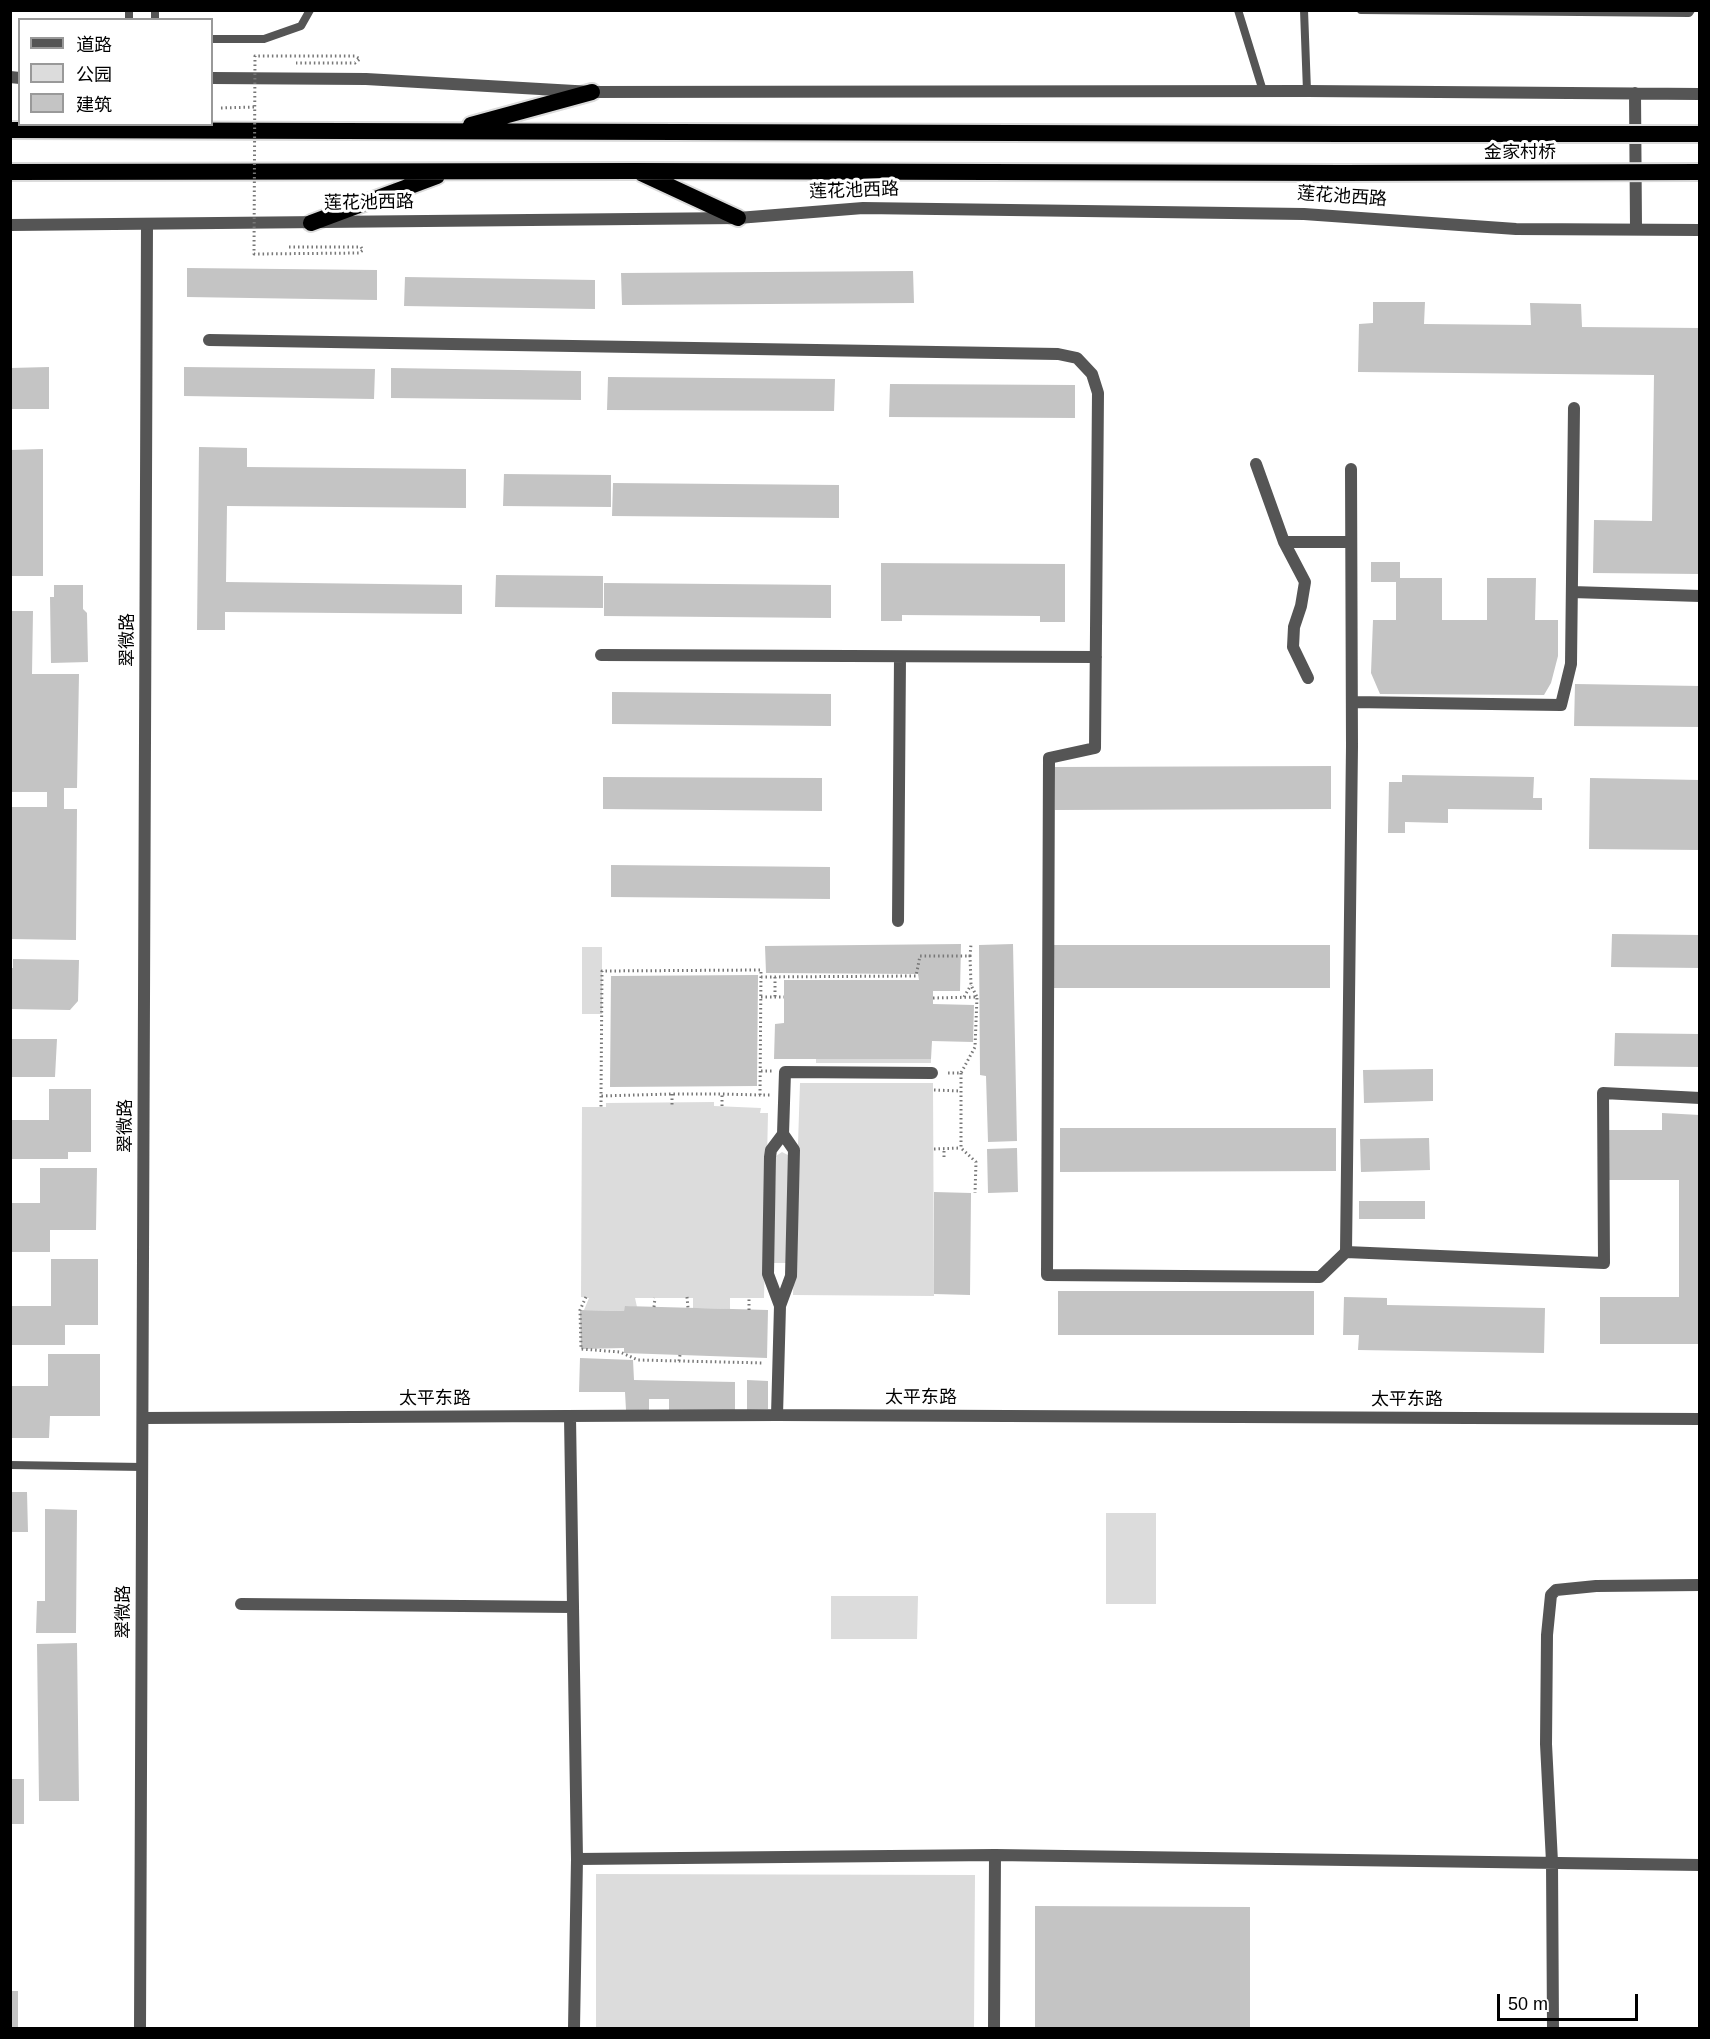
<!DOCTYPE html>
<meta charset="utf-8">
<style>
body{margin:0}
#map{position:relative;width:1710px;height:2039px;overflow:hidden;background:#fff;font-family:Helvetica,"Noto Sans SC",sans-serif}
canvas{display:block}
.frame{position:absolute;inset:0;border:12px solid #000;pointer-events:none}
.legend{position:absolute;left:18px;top:18px;width:195px;height:108px;box-sizing:border-box;background:#fff;border:2px solid #999;margin:0;padding:8px 10px;list-style:none;font-size:18px;color:#000}
.legend li{display:flex;align-items:center;gap:12px;height:30px}
.legend b{width:30px;border:2px solid #999}
.scale{position:absolute;left:1497px;top:1994px;width:141px;height:27px;box-sizing:border-box;border:3px solid #000;border-top:0;padding-left:8px;font-size:18px;line-height:21px;white-space:nowrap;color:#000;-webkit-text-stroke:4px #fff;paint-order:stroke}
</style>
<div id="map">
<canvas width="1710" height="2039"></canvas>
<div class="frame"></div>
<ul class="legend">
<li><b style="height:8px;background:#555"></b>道路</li>
<li><b style="height:16px;background:#dcdcdc"></b>公园</li>
<li><b style="height:16px;background:#c4c4c4"></b>建筑</li>
</ul>
<div class="scale">50 m</div>
</div>
<script>
const g = document.querySelector('canvas').getContext('2d');
g.lineJoin = 'round';
function fillPath(path, color) { g.fillStyle = color; g.fill(path, 'evenodd'); }
const shape = rows => new Path2D(rows.map(r => 'M' + r).join(''));
function trace(path, color, width, dash) { g.strokeStyle = color; g.lineWidth = width; g.lineCap = dash ? 'butt' : 'round'; g.setLineDash(dash || []); g.stroke(path); }
function label(font, color, halo, rows, align = 'center') {
  g.font = font + ' Helvetica,"Noto Sans SC",sans-serif'; g.lineWidth = 6; g.setLineDash([]); g.textBaseline = 'middle'; g.strokeStyle = halo; g.fillStyle = color; for (const [text, x, y, turn = 0] of rows) {
    g.save(); g.translate(x, y); g.rotate((+turn || 0) * Math.PI / 180); g.textAlign = isNaN(turn) ? turn : align; if (halo) g.strokeText(text, 0, 0); g.fillText(text, 0, 0); g.restore();
  }
}
const green = shape([
 [582,947,602,947,602,1014,582,1014],
 [816,1059,931,1059,931,1063,816,1063],
 [800,1083,933,1083,934,1296,793,1295],
 [714,1102,714,1106,761,1108,760,1113,768,1113,764,1298,730,1298,730,1309,693,1308,693,1298,635,1298,637,1307,626,1306,624,1311,584,1310,589,1298,581,1297,582,1107,606,1107,606,1103],
 [782,1152,790,1156,786,1263,773,1263,776,1156],
 [1106,1513,1156,1513,1156,1604,1106,1604],
 [831,1596,918,1596,917,1639,831,1639],
 [596,1874,975,1875,974,2028,596,2028]
]);
const building = shape([
 [187,268,377,270,377,300,187,297],
 [913,271,914,303,622,305,621,273],
 [405,277,595,280,595,309,404,306],
 [1373,302,1425,302,1424,324,1531,325,1530,303,1581,304,1582,327,1700,328,1700,574,1593,573,1594,520,1652,521,1654,375,1358,372,1359,324,1373,323],
 [49,367,49,409,10,409,10,368],
 [184,367,375,369,374,399,184,396],
 [391,368,581,371,581,400,391,398],
 [608,377,835,379,834,411,607,410],
 [890,384,1075,385,1075,418,889,417],
 [199,447,247,448,247,467,466,469,466,508,227,506,226,582,462,585,462,614,225,612,225,630,197,630],
 [43,449,43,576,10,576,10,450],
 [504,474,611,475,611,507,503,506],
 [613,483,839,485,839,518,612,516],
 [1371,562,1400,562,1400,578,1442,578,1442,620,1487,620,1487,578,1536,578,1535,620,1558,620,1558,656,1551,683,1544,695,1380,694,1371,673,1373,620,1396,620,1396,582,1371,582],
 [881,563,1065,564,1065,622,1040,622,1040,616,902,615,902,621,881,621],
 [496,575,603,576,603,608,495,607],
 [604,583,831,585,831,618,604,616],
 [54,585,83,585,83,609,87,613,88,662,51,663,50,597,54,597],
 [10,611,33,611,32,674,79,674,77,788,64,788,64,809,77,809,76,940,10,939,12,807,47,807,47,792,10,792],
 [1575,684,1700,686,1700,727,1574,726],
 [612,692,831,694,831,726,612,724],
 [1331,766,1331,809,1055,810,1055,767],
 [1402,775,1534,777,1533,798,1542,798,1542,810,1448,809,1448,823,1405,822,1405,833,1388,833,1389,782,1402,782],
 [603,777,822,778,822,811,603,809],
 [1590,778,1700,780,1700,850,1589,849],
 [611,865,830,867,830,899,611,897],
 [1612,934,1700,935,1700,968,1611,967],
 [961,944,960,991,933,991,933,1004,974,1005,973,1042,932,1041,931,1059,774,1059,775,1024,784,1023,784,980,919,980,918,974,766,973,765,946],
 [1013,944,1017,1141,988,1142,986,1076,980,1075,979,945],
 [1054,945,1330,945,1330,988,1054,988],
 [13,959,79,960,78,1001,70,1010,10,1009,10,968,13,968],
 [758,975,757,1086,610,1087,611,976],
 [1615,1033,1700,1034,1700,1067,1614,1066],
 [10,1039,57,1039,55,1077,10,1077],
 [1433,1069,1433,1101,1364,1103,1363,1070],
 [49,1089,91,1089,91,1152,68,1152,68,1159,10,1159,10,1120,49,1120],
 [1662,1113,1700,1115,1700,1344,1600,1344,1600,1297,1679,1297,1679,1180,1607,1180,1607,1130,1662,1130],
 [1060,1128,1336,1128,1336,1171,1060,1172],
 [1429,1138,1430,1170,1361,1172,1360,1139],
 [1017,1148,1018,1192,988,1193,987,1149],
 [40,1168,97,1168,96,1230,50,1230,50,1252,10,1252,10,1203,40,1203],
 [934,1192,971,1193,970,1295,934,1294],
 [1359,1201,1425,1201,1425,1219,1359,1219],
 [51,1259,98,1259,98,1325,65,1325,65,1345,10,1345,10,1306,51,1306],
 [1058,1291,1314,1291,1314,1335,1058,1335],
 [1344,1297,1387,1298,1387,1305,1545,1308,1544,1353,1358,1350,1359,1335,1343,1335],
 [625,1306,768,1310,767,1358,624,1353,624,1348,581,1349,580,1310,624,1311],
 [48,1354,100,1354,100,1416,50,1416,49,1438,10,1438,10,1386,48,1386],
 [580,1358,633,1360,634,1380,735,1382,735,1410,669,1410,669,1399,649,1399,649,1410,626,1410,625,1392,579,1392],
 [747,1380,768,1381,768,1409,747,1410],
 [10,1492,27,1492,28,1532,10,1532],
 [45,1509,77,1510,76,1633,36,1633,37,1601,45,1601],
 [77,1643,79,1801,39,1801,37,1644],
 [10,1779,24,1779,24,1824,10,1824],
 [1035,1906,1250,1907,1250,2028,1035,2028],
 [10,1991,18,1991,18,2028,10,2028]
]);
const path = shape([
 [221,108,254,107],
 [970,956,971,944],
 [761,977,916,976,920,956,970,956,971,985,977,997],
 [775,977,775,997],
 [761,997,784,997],
 [964,997,971,985],
 [933,998,977,997,975,1047,961,1073,946,1073],
 [761,1071,772,1071],
 [961,1073,961,1148,976,1162,975,1193],
 [934,1090,960,1091],
 [672,1094,672,1107],
 [760,1095,761,970,602,971,601,1096,672,1094,722,1094,760,1095,771,1095],
 [601,1096,601,1107],
 [722,1106,722,1094],
 [934,1149,961,1148],
 [944,1157,944,1149],
 [586,1297,580,1310,581,1349,620,1352,638,1360,764,1363],
 [687,1297,688,1308],
 [654,1307,655,1298],
 [749,1310,749,1298],
 [679,1361,680,1355]
]);
const service = shape([
 [129,10,129,20],
 [155,10,155,20],
 [1238,10,1263,91],
 [1304,10,1307,91],
 [1361,10,1689,13,1691,10],
 [212,39,264,39,301,26,310,10],
 [10,1465,143,1467]
]);
const minor = shape([
 [209,340,1058,354,1077,358,1092,374,1098,393,1095,748,1049,758,1047,1275,1320,1277,1346,1252,1352,746,1351,469],
 [1256,464,1284,542,1305,582,1301,606,1294,627,1293,647,1308,678],
 [1284,542,1351,542],
 [1572,592,1700,596],
 [601,655,1096,657],
 [1352,702,1561,705,1571,664,1574,408],
 [898,921,900,657],
 [1346,1252,1604,1263,1603,1093,1700,1098],
 [780,1306,791,1276,794,1150,783,1134],
 [777,1415,780,1306,768,1274,770,1157,771,1150,783,1134,785,1072,932,1073],
 [570,1417,577,1859,574,2028],
 [143,1418,777,1415,1700,1419],
 [241,1604,573,1607],
 [577,1859,995,1855,1700,1865],
 [140,2028,147,224],
 [994,2028,995,1855],
 [1553,2028,1552,1862,1546,1744,1547,1635,1551,1595,1556,1590,1596,1586,1700,1585]
]);
const tertiary = shape([
 [10,77,20,78],
 [212,78,366,79,592,92,1307,91,1700,94],
 [1635,93,1636,228],
 [10,225,738,218,863,208,1304,214,1516,229,1700,230]
]);
const trunk = shape([
 [471,125,592,92],
 [10,130,1343,134],
 [10,172,635,171,1342,173],
 [641,173,738,218],
 [311,223,437,176]
]);
const pathBridge = shape([
 [289,247,361,247,363,250,359,253,254,254,255,56,355,56,360,59,355,63,296,63]
]);
const trunkBridge = shape([
 [1343,134,1700,134],
 [1342,173,1700,172]
]);
const streetNames = [
 ["金家村桥",1520,153],
 ["莲花池西路",854,191,-2],
 ["莲花池西路",1342,197,4],
 ["莲花池西路",369,203,-1],
 ["翠微路",128,640,-90],
 ["翠微路",126,1126,-90],
 ["太平东路",921,1398],
 ["太平东路",435,1399],
 ["太平东路",1407,1400],
 ["翠微路",124,1612,-90]
];
fillPath(green, '#dcdcdc');
fillPath(building, '#c4c4c4');
trace(trunk, '#dbdbdb', 20);
trace(path, '#777', 3, [1.5, 3]);
trace(service, '#555', 8);
trace(minor, '#555', 12);
trace(tertiary, '#555', 12);
trace(trunk, '#000', 16);
trace(trunkBridge, '#dbdbdb', 20, []);
trace(pathBridge, '#777', 3, [1.5, 3]);
trace(trunkBridge, '#000', 16);
label('18px', '#000', '#fff', streetNames);
</script>
